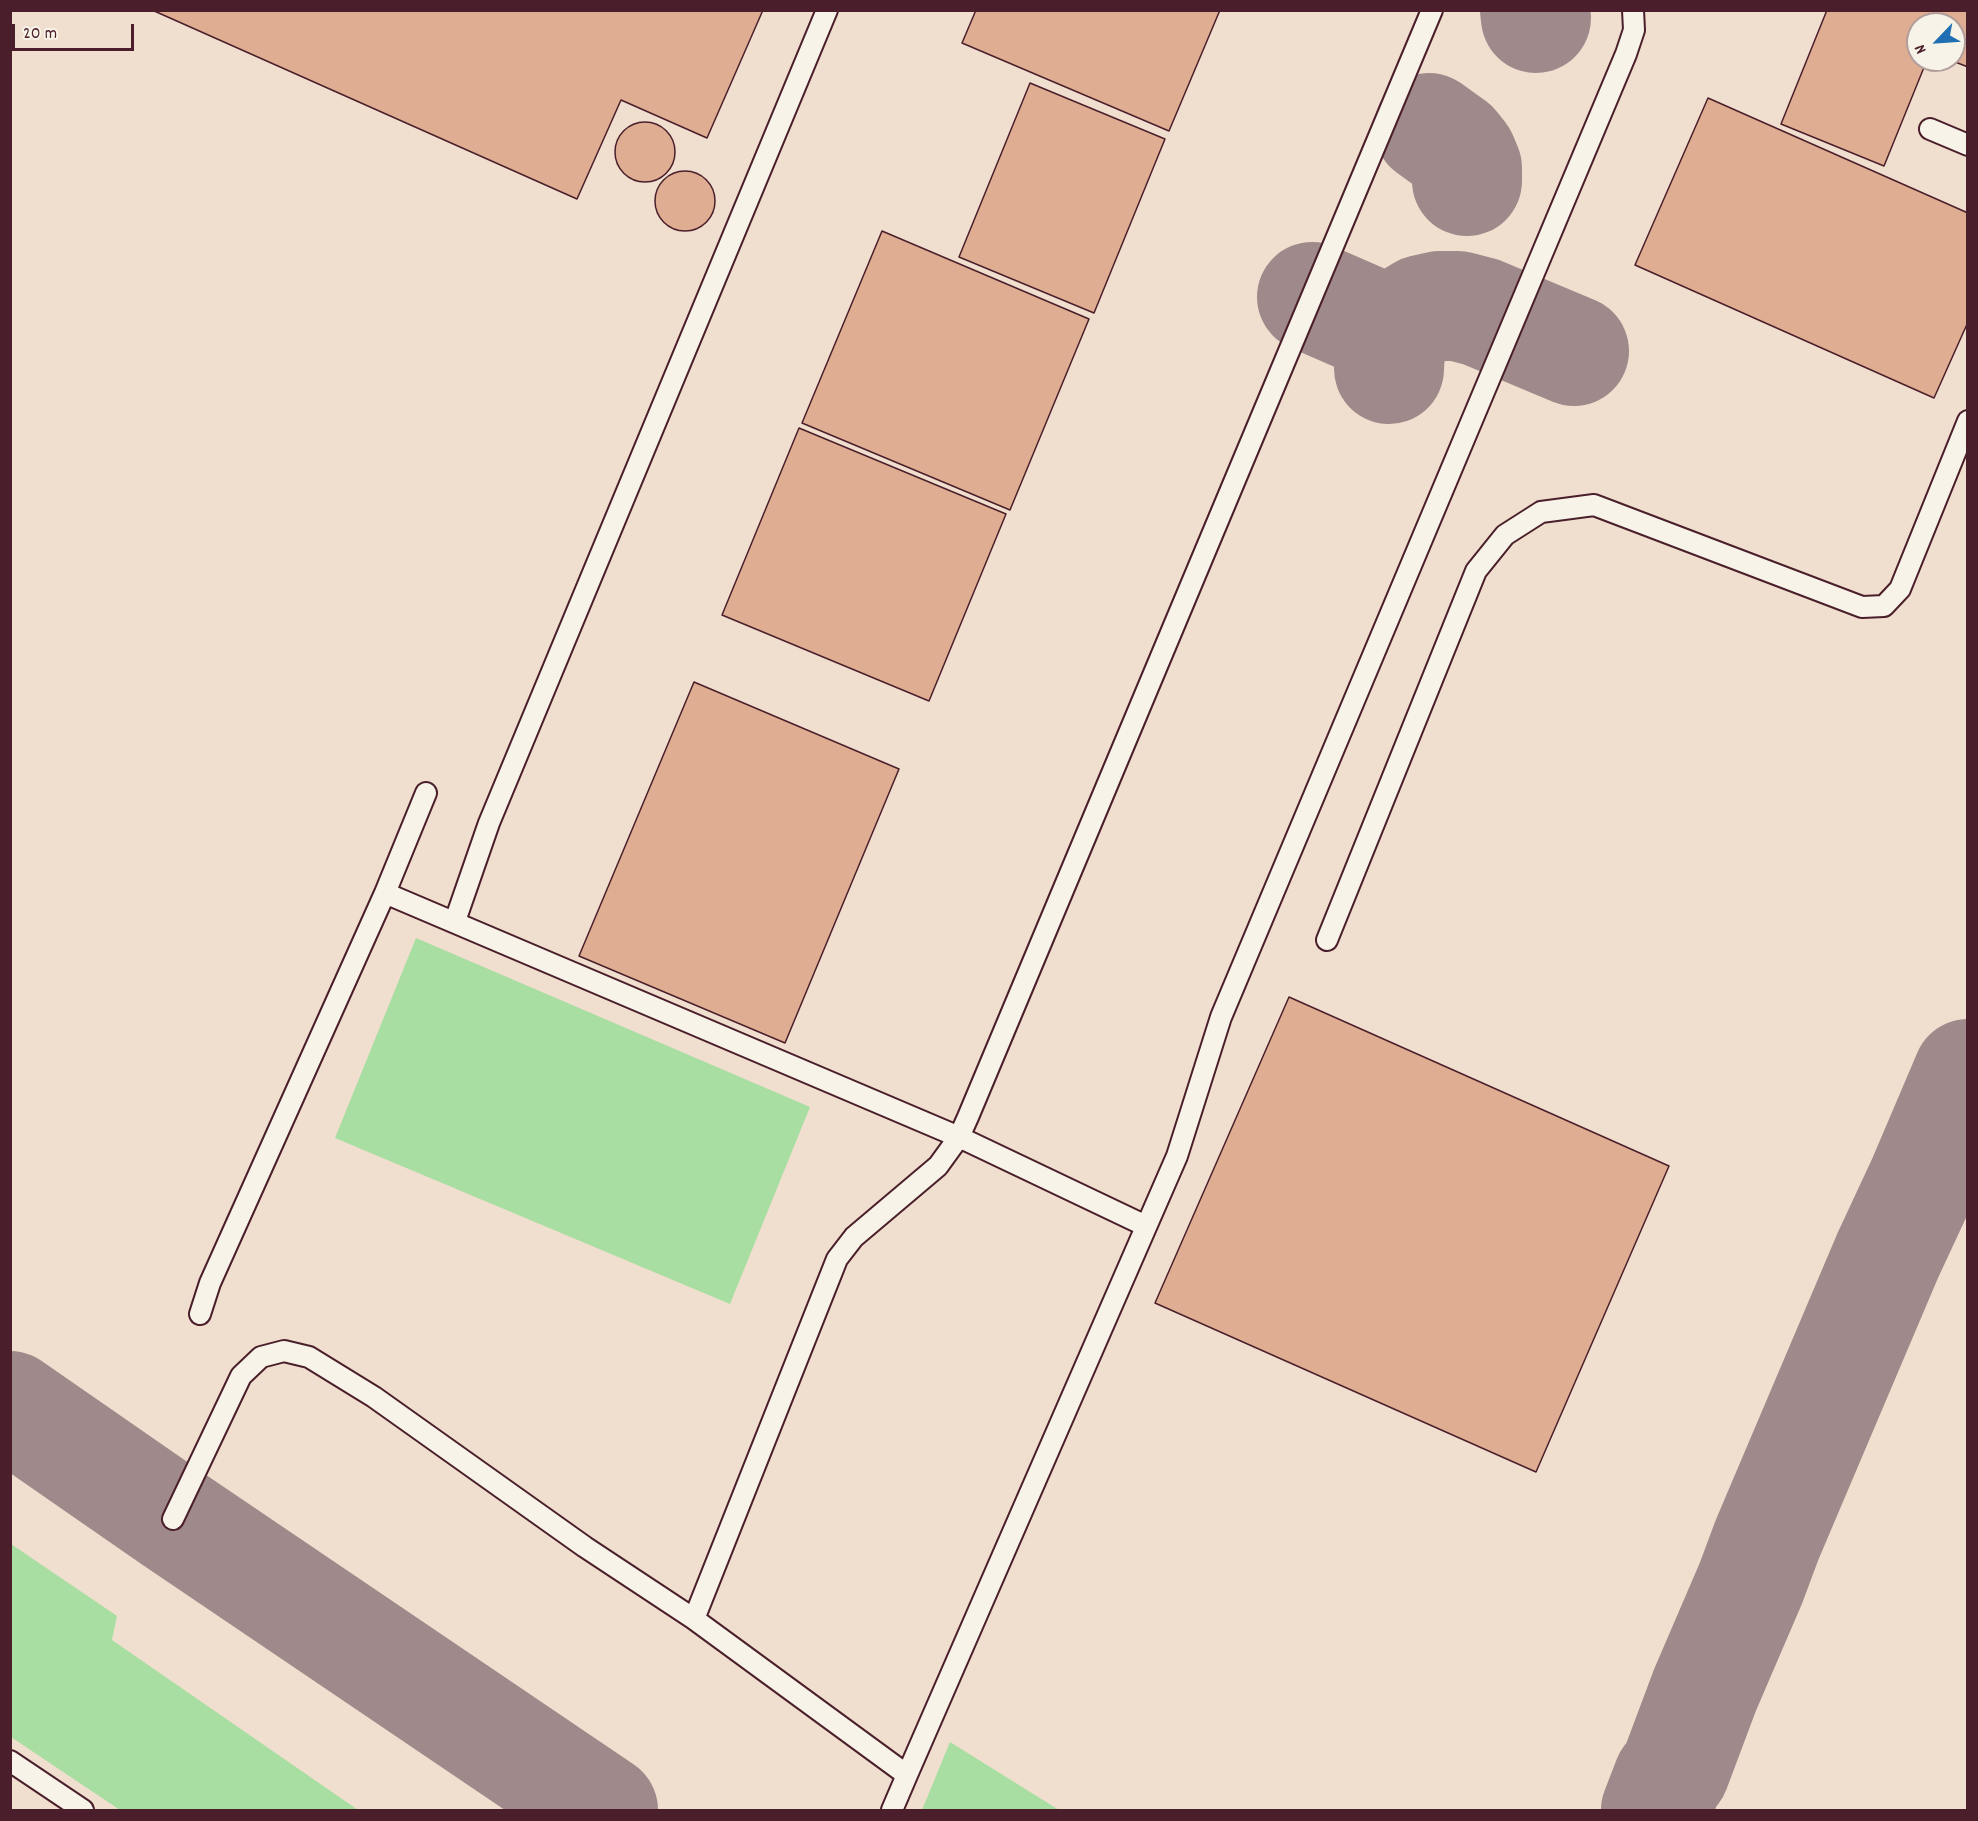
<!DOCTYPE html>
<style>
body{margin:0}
#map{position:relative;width:1978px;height:1821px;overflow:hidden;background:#f7f3e8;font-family:Dekko,sans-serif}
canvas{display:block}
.frame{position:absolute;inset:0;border:12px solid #4a1f2b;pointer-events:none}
.north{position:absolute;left:1906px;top:12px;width:60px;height:60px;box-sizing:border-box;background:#f7f3e8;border:2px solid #b29e9c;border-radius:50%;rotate:245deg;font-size:16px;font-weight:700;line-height:24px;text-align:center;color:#4a1f2b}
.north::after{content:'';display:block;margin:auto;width:21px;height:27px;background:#1f6fb2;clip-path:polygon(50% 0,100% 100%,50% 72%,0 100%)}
.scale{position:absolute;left:12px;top:24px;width:122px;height:27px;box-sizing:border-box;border:3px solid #4a1f2b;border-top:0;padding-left:8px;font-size:18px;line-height:21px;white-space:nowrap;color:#4a1f2b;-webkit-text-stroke:4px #f7f3e8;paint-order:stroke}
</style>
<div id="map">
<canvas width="1978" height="1821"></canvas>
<div class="frame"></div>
<div class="north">N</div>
<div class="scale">20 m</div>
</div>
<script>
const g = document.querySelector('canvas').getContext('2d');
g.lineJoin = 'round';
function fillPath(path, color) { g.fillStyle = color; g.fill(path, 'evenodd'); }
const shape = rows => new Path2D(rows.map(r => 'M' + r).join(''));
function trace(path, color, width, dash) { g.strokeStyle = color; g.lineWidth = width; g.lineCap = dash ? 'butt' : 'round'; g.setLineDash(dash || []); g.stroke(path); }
const built = shape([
 [11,11,1967,11,1967,1810,11,1810],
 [1918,24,1954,24,1954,60,1918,60]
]);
const green = shape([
 [416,938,810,1107,730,1304,335,1138],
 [11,1544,117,1616,112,1640,358,1810,120,1810,11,1737],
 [950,1742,1059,1810,922,1810]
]);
const taxiway = shape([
 [1535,10,1536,18],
 [1429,128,1454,146,1462,156,1467,168,1467,181],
 [1312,297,1367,321,1381,331,1390,348,1389,369],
 [1409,318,1422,310,1440,306,1458,306,1481,312,1574,351],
 [10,1406,173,1519,603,1810],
 [1656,1810,1668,1779,1675,1770,1705,1690,1751,1583,1767,1540,1888,1255,1922,1182,1968,1074]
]);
const building = shape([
 [152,10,763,10,707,138,621,100,577,199,152,10],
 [976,10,1220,10,1169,131,962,43,976,10],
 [1827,10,1968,10,1968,67,1950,60,1954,60,1954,24,1918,24,1918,60,1927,60,1884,166,1781,124,1827,10],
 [1030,83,1165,139,1094,313,959,257,1030,83],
 [1708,98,1968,213,1968,322,1934,398,1635,265,1708,98],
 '615 152a30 30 0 1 1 60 0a30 30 0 1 1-60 0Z',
 '655 201a30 30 0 1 1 60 0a30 30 0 1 1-60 0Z',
 [882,231,1089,319,1010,510,802,423,882,231],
 [799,428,1006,514,929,701,722,615,799,428],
 [694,682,899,769,785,1043,579,956,694,682],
 [1289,997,1669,1166,1536,1472,1155,1303,1289,997]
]);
const lane = shape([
 [1930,129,1968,145],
 [385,893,426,793],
 [455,921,489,823,827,10],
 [1327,940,1476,571,1505,535,1541,512,1594,505,1862,607,1884,606,1900,589,1968,421],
 [200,1314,210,1283,385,893,959,1137,1146,1226],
 [173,1519,241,1376,261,1357,284,1351,309,1357,374,1397,585,1547,694,1619,907,1775,892,1810],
 [694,1619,837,1259,854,1237,938,1166,959,1137,968,1117,1432,10],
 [10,1761,83,1810],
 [907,1775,1177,1156,1221,1017,1626,54,1634,30,1633,10]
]);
fillPath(built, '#f0dece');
fillPath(green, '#a8dea1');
trace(taxiway, '#a0898a', 110);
fillPath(building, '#dfad91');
trace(building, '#4a1f2b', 1.5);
trace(lane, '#4a1f2b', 24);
trace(lane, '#f7f3e8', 20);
</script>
